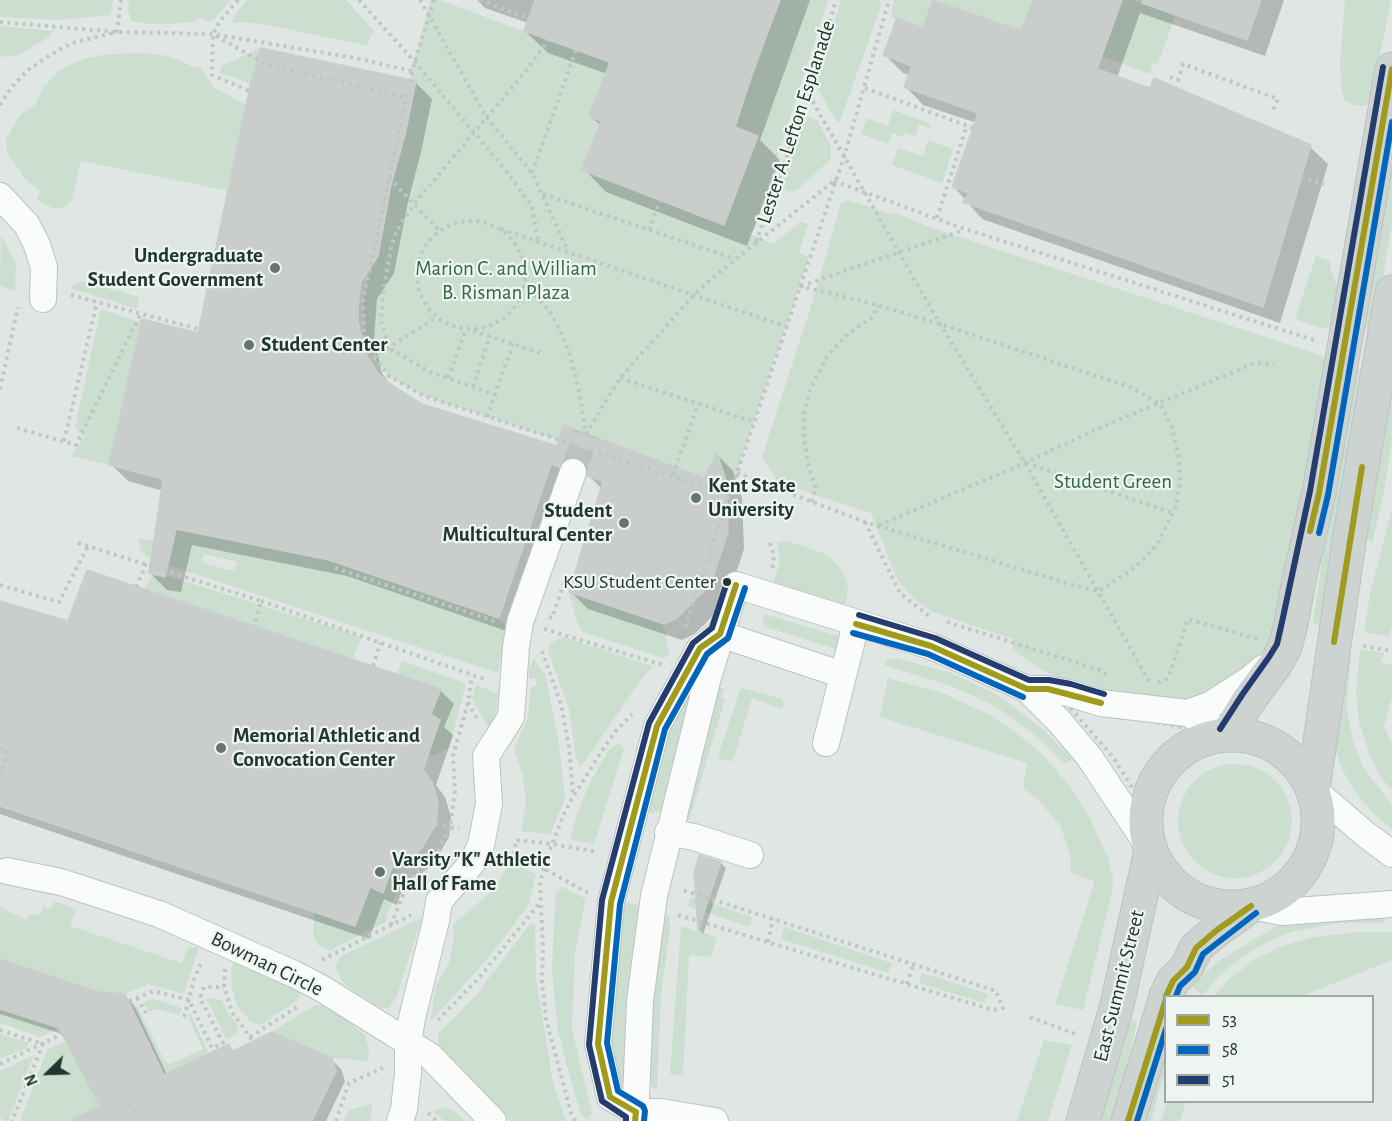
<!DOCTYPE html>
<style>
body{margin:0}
#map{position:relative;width:1392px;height:1121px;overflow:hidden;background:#e0e6e3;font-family:"Alegreya Sans",sans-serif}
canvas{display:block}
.legend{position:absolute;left:1164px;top:995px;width:210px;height:108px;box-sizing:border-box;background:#eef5f1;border:2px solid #9ca9a4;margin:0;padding:8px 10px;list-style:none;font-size:18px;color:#213630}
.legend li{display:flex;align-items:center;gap:12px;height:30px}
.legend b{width:30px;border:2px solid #9ca9a4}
.north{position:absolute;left:18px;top:1043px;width:60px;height:60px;-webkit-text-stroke:4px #eef5f1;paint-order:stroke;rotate:247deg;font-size:16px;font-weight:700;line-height:24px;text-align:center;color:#213630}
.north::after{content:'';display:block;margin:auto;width:21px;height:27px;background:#213630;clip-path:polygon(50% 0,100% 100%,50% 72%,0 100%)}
</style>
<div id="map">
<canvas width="1392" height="1121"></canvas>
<ul class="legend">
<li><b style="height:8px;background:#a09b1d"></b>53</li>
<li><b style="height:8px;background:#0065bd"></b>58</li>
<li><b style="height:8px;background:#253d6e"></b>51</li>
</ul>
<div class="north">N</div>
</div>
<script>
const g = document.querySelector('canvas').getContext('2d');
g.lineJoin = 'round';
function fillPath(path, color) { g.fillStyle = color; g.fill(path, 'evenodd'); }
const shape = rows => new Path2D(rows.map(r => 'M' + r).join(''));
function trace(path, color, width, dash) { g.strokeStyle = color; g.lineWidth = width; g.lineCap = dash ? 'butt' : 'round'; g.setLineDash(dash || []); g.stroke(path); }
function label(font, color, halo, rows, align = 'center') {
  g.font = font + ' "Alegreya Sans",sans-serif'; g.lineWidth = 4.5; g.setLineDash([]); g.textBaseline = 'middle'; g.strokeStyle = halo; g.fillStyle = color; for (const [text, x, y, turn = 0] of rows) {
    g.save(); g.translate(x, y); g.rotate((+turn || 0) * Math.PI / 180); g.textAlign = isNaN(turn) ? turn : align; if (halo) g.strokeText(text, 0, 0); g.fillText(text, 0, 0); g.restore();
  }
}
const green = shape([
 [0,0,113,0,110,15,61,20,0,17],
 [129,0,231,0,213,21,205,21,204,18,196,19,196,22,164,24,149,24,131,21,128,9],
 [247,0,346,0,374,31,368,41,369,46,263,24,232,22,235,14],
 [430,0,439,0,619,66,589,116,601,121,582,170,724,225,758,136,720,121,738,119,780,0,828,0,754,230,747,233,774,244,800,222,808,224,799,253,809,257,729,495,424,396,389,376,374,357,364,334,363,301,412,71],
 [841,0,880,0,881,6,840,121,837,122,816,86,825,49],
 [894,0,933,0,923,28,891,17],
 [935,0,1033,0,1021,31],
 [1122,0,1133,0,1176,14,1158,64,1153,63,1150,74,1102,56],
 [1345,0,1391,0,1371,99,1366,106,1354,105,1345,101,1341,86,1340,62],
 [0,26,53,31,49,37,18,55,0,57],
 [261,48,252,84,220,73,221,66],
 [143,53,169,56,196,68,198,66,202,69,213,87,246,105,229,191,81,161,72,200,67,205,58,209,52,208,37,200,40,191,24,178,20,170,9,157,7,150,6,140,20,115,35,105,43,88,59,71,71,64,87,58,108,54],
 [893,110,931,124,930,128,919,124,915,136,905,132,903,137,892,133,888,144,861,134,867,118,888,126],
 [808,116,818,121,831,147,831,159,797,190,788,192,783,189,782,185,804,120],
 [928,140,953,149,942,183,892,165,898,148,923,156],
 [1392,141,1392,223,1374,331,1359,328],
 [848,200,893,215,891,211,929,227,1317,354,1329,361,1306,496,1288,549,1281,600,1272,635,1263,652,1248,671,1202,700,1136,700,1062,679,1042,670,1012,650,1015,640,933,612,913,598,897,579,871,513,779,483,762,457,809,313,841,204],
 [1,235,16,263,15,291,0,286],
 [1316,256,1330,261,1330,267,1338,289,1334,328,1322,328,1298,320,1296,316],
 [81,281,139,297,137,309,69,288],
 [101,309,138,322,142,319,109,465,71,456,84,437,75,427],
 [1353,369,1367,369,1324,625,1313,624,1332,490],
 [1392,376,1392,441,1383,497,1372,543,1364,536],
 [1392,508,1392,626,1389,636,1364,632,1370,594],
 [176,529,329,560,499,618,509,630,502,652,498,673,151,560,140,550,139,538,172,544],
 [204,554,237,562,234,571,202,563],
 [787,541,823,553,835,562,842,571,846,581,848,589,846,602,841,605,773,584,780,560,777,542],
 [155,572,362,637,352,659,144,589],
 [569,592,664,624,669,655,664,658,661,657,582,632,577,622],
 [764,614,841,637,842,651,766,627,762,621],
 [563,637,653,666,639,682,584,763,580,767,576,758,569,709,548,651,550,643],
 [1360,649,1384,653,1381,662,1392,665,1392,697,1384,727,1392,744,1392,790,1382,779,1369,753,1359,722,1356,694],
 [1341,650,1351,650,1347,706,1349,723,1354,743,1363,767,1392,805,1392,829,1370,810,1354,790,1342,769,1335,747],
 [896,658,951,673,996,694,1043,729,1072,759,1065,764,1035,735,998,708,976,697,948,685,884,665,886,660],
 [534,659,545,674,558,736,565,799,550,834,521,831,526,803,523,777,514,749,528,717,531,688,537,685,535,678,529,679,529,670],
 [402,661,466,683,449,749,428,757,440,721,431,714,441,689,397,674],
 [690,677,702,682,664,808,661,811,652,813,646,809,666,715],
 [888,678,945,694,989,715,1013,730,1044,756,1071,788,1088,815,1108,858,1113,878,1112,893,1083,1010,1055,1004,1095,881,1071,873,1071,857,1060,825,1039,801,1023,788,1027,763,880,717],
 [476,685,499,694,491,733,472,699],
 [718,688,724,688,721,697,725,699,690,818,688,820,685,815],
 [742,688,780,698,783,701,784,705,782,709,752,698,733,761,722,760,718,756,740,690],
 [619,743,624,749,594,844,570,840,576,817,589,785,607,752],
 '1178 821a57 57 0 1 1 114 0a57 57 0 1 1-114 0Z',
 [509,862,536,874,529,903,509,932,477,971,430,1022,436,986,449,963,454,938,453,924,495,889],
 [392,868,397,870,402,882,387,915,386,922,330,950,319,946,313,936,314,912,355,926,370,887],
 [562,887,586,899,575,953,572,1030,592,1113,587,1120,581,1115,568,1070,557,1026,552,968,554,924,556,893],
 [692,897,752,917,750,927,690,907,688,905,690,898],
 [54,901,76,909,70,926,181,963,188,948,199,947,184,994,148,984,125,994,98,992,0,960,0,907,26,920,30,914,40,915,43,906,51,909],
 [622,901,644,907,629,1082,612,1083,606,1047],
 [1385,910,1385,923,1338,923,1291,932,1267,942,1241,958,1220,975,1203,995,1192,987,1218,961,1275,927,1288,922],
 [665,913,669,915,670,928,661,996,657,1090,652,1087,647,1077,660,914],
 [422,918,396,998,388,1009,375,1005,343,983,335,966,341,956],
 [535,924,536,978,553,1083,566,1121,511,1121,469,1086,439,1055,438,1034,477,994,529,925],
 [681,926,717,937,711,957,689,955,683,1076,670,1074],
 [784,927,892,963,888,973,781,939],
 [1361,932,1392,932,1392,960,1302,996,1215,996,1226,982,1252,961,1282,946,1314,937],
 [234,962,265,974,300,992,299,999,261,1025,251,1022,237,1005,232,988,231,969],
 [922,973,988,994,985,1003,919,983],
 [206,998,222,1000,227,1012,238,1026,236,1034,226,1039],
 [152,999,182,1008,179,1015,157,1009,149,1012,143,1003],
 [315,1005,329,1007,365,1035,369,1050,368,1061,332,1058,272,1032],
 [137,1006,165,1062,170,1064,203,1049,189,1019,190,1012,209,1054,164,1075,132,1009],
 [0,1009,59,1028,41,1037,0,1023],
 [1126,1017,1137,1022,1125,1074,1111,1121,1095,1121],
 [0,1034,29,1043,26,1048,0,1059],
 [1044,1040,1072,1045,1048,1121,1017,1121],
 [66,1041,100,1106,70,1121,20,1121,47,1050],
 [1165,1051,1165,1071,1151,1121,1145,1121],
 [34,1055,8,1121,4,1121,0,1117,0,1071],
 [1167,1102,1186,1102,1180,1121,1161,1121],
 [372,1104,371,1121,344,1121,349,1110],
 [442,1108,454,1111,465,1121,444,1121,433,1111]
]);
const shadow = shape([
 [477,0,810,0,760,140,780,160,747,246,606,192,584,169,601,126,591,116,607,74,548,53,525,31,528,23,485,8],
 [1034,0,1284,0,1265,56,1140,13,1117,78,1310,147,1328,164,1280,323,982,219,954,187,977,123,923,105,906,87,910,75,903,73,885,55,924,29,1022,33],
 [415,82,432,99,421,152,408,202,394,273,377,299,374,339,382,373,391,386,421,406,558,448,705,480,717,455,733,471,742,498,744,549,730,591,719,609,704,625,694,634,682,640,588,609,571,592,602,489,589,476,589,473,580,477,515,634,347,576,192,545,181,592,167,590,150,573,163,491,128,481,111,464,199,335],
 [0,603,69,623,440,690,454,704,444,727,453,735,436,785,445,797,451,817,449,837,434,863,421,874,405,881,397,905,384,899,369,939,0,814],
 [721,863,726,868,703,934,699,930,695,874],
 [0,961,97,993,125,996,134,1005,167,1075,229,1046,235,1052,331,1059,341,1069,345,1081,326,1121,74,1121,102,1107,65,1035,0,1014]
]);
const building = shape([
 [535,0,780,0,751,77,735,127,758,136,724,225,582,170,601,121,589,116,610,62,524,31,535,0],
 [933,0,1021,31,1033,0,1122,0,1097,69,1150,88,1154,78,1311,145,1263,307,963,202,969,193,952,187,978,113,904,87,912,66,883,55,897,18,923,28,933,0],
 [1143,0,1261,0,1247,40,1142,3,1143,0],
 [261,48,416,81,405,135,391,185,378,256,361,282,358,307,358,322,366,354,377,372,388,383,422,404,557,446,563,425,704,478,717,453,726,480,728,532,714,574,703,592,677,618,664,624,569,592,603,481,587,476,588,469,585,463,577,458,571,457,564,460,559,467,551,464,499,618,329,560,176,529,165,577,149,573,163,479,109,465,142,319,198,333,249,91,261,48],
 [87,570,441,689,431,714,440,720,423,770,432,782,438,802,436,824,421,849,407,861,392,868,383,893,370,887,355,926,0,806,0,601,68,621,87,570],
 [699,855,721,862,698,931,694,874,699,855],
 [0,959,98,992,125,994,164,1075,229,1044,233,1051,272,1032,332,1058,336,1071,312,1121,70,1121,100,1106,59,1028,0,1009,0,959]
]);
const minorTunnel = shape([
 [573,472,586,434]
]);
const path = shape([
 [238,0,220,21,213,34,212,75,249,91],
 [359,0,414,61,507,172,532,206,538,241],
 [420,0,487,118,532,173,568,251],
 [434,0,412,71,363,301,364,334,374,357,389,376,424,396,729,495],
 [480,0,528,18],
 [0,22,117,32,213,34,360,59,412,71],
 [216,36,266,64,407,98],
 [1170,77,1178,80,1183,64,1278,99,1272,113],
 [865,88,973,128],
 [809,95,940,324,1025,463,1150,683],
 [0,105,11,88,28,70,50,55,72,43,117,32,121,0],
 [532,173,576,50],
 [1301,177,1324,184],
 [389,178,440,231],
 [834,181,965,229,1317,341],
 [543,194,735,259],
 [937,218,967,125],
 '417 275a54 54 0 1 1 108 0a54 54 0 1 1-108 0Z',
 [501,229,787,327],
 [649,230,660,200],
 [756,242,809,95,836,0],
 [525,284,550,312,564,339,572,362,579,391,586,434],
 [801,286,964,230],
 [71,295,198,329],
 [473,331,544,354],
 [374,357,437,317],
 [448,378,466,329],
 [620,378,754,422],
 [473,387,490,336],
 [0,389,18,307],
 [496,395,430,372,389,348,381,321,383,293,391,247,396,232,414,204,525,72,548,40],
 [487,417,513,344],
 [17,428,76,445,140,315],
 [586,434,620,378,694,295,711,279,834,181],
 [64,441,97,302],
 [1026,463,1173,513],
 [737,473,865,522,1076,586,1099,591,1130,571,1146,557,1159,541,1176,506,1180,482,1179,459,1172,427,1160,404,1130,387,940,324,877,305,800,286],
 [673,475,698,404],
 [812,502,816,488,809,468,804,437,804,415,810,389,828,355,848,334,874,316,877,305],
 [865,522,900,593,929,616],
 [879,525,1025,463,1097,429,1255,363,1274,364],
 [78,543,261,601,254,626],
 [770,543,774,556,772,571],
 [335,568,494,621],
 [0,585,59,602,88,546],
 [136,587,146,564],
 [261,601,487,680],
 [549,617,552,618,564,583],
 [947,622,1100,670,1110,677],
 [685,627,844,157,889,0],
 [544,629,663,665],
 [1363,646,1392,651],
 [542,651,561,704,569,747,573,795],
 [373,666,380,643],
 [1158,683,1168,678,1170,673,1188,619,1258,639],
 [1069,700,1075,700,1155,722,1181,727,1188,733,1166,752,1156,764,1149,774,1144,796,1140,800,1113,757,1067,704,1069,700],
 [468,702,478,721],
 [0,748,7,751,0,776],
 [436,824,459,829],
 [1309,885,1323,863,1331,838],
 [588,893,514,852,516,840,552,844,598,852],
 [678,915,993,1010,1003,1008,996,991,683,890],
 [391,925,409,880,434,857,450,827,455,791,453,756,468,702,472,676],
 [768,942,773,919],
 [322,960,411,915],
 [225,969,224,987,232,1012,253,1041],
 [907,984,913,965],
 [137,998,146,1013],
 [129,1001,154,991,189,1000,212,1048,223,1043,200,998,204,987,224,987],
 [184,1017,194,980,202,960],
 [1030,1017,1078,1035],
 [438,1020,478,979,540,903],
 [0,1030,43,1044,12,1121],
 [250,1037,300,1005],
 [0,1064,62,1034],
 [130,1103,134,1111],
 [428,1113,437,1121],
 [336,1121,349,1083,383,1068],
 [575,1121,571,1113,546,1019,542,982,543,949,540,882,548,855,563,816,573,797,601,752,615,732,632,714]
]);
const minor = shape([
 [0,196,27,225,37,245,44,267,43,299],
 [720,634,843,675],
 [1027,689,1048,689,1069,693,1101,703,1187,713,1228,734],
 [1187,713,1210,705,1249,680,1263,668],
 [826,743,856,624],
 [1313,789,1365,834,1392,854],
 [668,832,694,837,750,855],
 [7,871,61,882,159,914,294,974,321,988,430,1056,493,1121],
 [1251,906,1282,912,1392,904],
 [400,1121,404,1109,408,1073,408,1043,412,1018,436,921,439,901,472,863,481,845,489,804,486,756,511,717,516,647,520,622,573,472],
 [635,1121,640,1001,654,896,707,681,736,585,931,646,1027,689,1059,721,1090,758,1151,850],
 [715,1121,661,1112,636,1112,610,1097,598,1044,611,902,657,726,700,648,720,634]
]);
const major = shape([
 [1228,734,1249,700,1277,662,1285,647,1291,624,1299,580,1319,493,1392,69],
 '1146 821a86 86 0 1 1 172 0a86 86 0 1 1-172 0Z',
 [1313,789,1351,529,1392,292],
 [1166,996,1173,981,1187,967,1196,948,1217,930,1251,906],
 [1083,1121,1117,1005,1151,850],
 [1128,1121,1166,997]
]);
const bus1 = shape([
 [1310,531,1319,493,1392,69],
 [856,624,931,646,1027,689,1048,689,1101,703],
 [1334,642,1362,467],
 [1166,996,1173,981,1187,967,1196,948,1217,930,1251,906],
 [635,1121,636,1112,610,1097,598,1044,611,902,657,726,700,648,720,634,736,585],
 [1128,1121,1166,999]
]);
const bus2 = shape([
 [1319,533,1328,495,1392,122],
 [853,633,928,654,1023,697],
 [1176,996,1180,986,1195,972,1203,954,1256,913],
 [644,1121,645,1111,643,1106,618,1091,607,1043,620,904,665,729,707,654,728,638,745,588],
 [1137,1121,1166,1029]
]);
const bus3 = shape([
 [859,615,935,638,1029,680,1049,680,1071,684,1104,694],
 [1220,729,1242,695,1269,657,1277,644,1282,622,1310,491,1383,67],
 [626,1120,626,1117,602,1101,589,1045,602,900,649,723,693,643,712,628,727,582]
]);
const markers = [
 [275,268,6,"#64746f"],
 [249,345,6,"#64746f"],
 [696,498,6,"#64746f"],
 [624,523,6,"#64746f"],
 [727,582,5,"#213630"],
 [221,748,6,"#64746f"],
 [380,872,6,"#64746f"]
];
const busNames = [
 ["KSU Student Center",716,582]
];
const streetNames = [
 ["Lester A. Lefton Esplanade",796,122,-72],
 ["Bowman Circle",267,964,26],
 ["East Summit Street",1119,986,-76]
];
const poiNames = [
 ["Undergraduate",263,256,"right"],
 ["Student Government",263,280,"right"],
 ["Student Center",261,345],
 ["Kent State",708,486],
 ["University",708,510],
 ["Student",612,511,"right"],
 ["Multicultural Center",612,535,"right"],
 ["Memorial Athletic and",233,736],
 ["Convocation Center",233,760],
 ["Varsity \"K\" Athletic",392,860],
 ["Hall of Fame",392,884]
];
const parkNames = [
 ["Marion C. and William",506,269],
 ["B. Risman Plaza",506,293],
 ["Student Green",1113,482]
];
fillPath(green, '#cbded0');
fillPath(shadow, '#0003');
fillPath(building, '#c9cecc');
trace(building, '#c9cfcc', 1.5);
trace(minorTunnel, '#bac3bf', 26, [26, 13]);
trace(minor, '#bdc3c0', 28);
trace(major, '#bbc3c0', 35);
trace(path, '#bfc7c5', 4, [3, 4.5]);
trace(minor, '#fafbfb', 26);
trace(major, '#ccd3d1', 33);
trace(bus1, '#a09b1d', 6);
trace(bus2, '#0065bd', 6);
trace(bus3, '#253d6e', 6);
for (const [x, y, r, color] of markers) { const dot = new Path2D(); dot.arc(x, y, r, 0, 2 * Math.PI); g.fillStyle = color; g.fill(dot); trace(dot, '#eef5f1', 2); }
label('20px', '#213630', '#eef5f1', busNames, 'right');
label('21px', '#213630', '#eef5f1', streetNames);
label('bold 21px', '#213630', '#eef5f1', poiNames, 'left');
label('21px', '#306944', '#eef5f1', parkNames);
</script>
